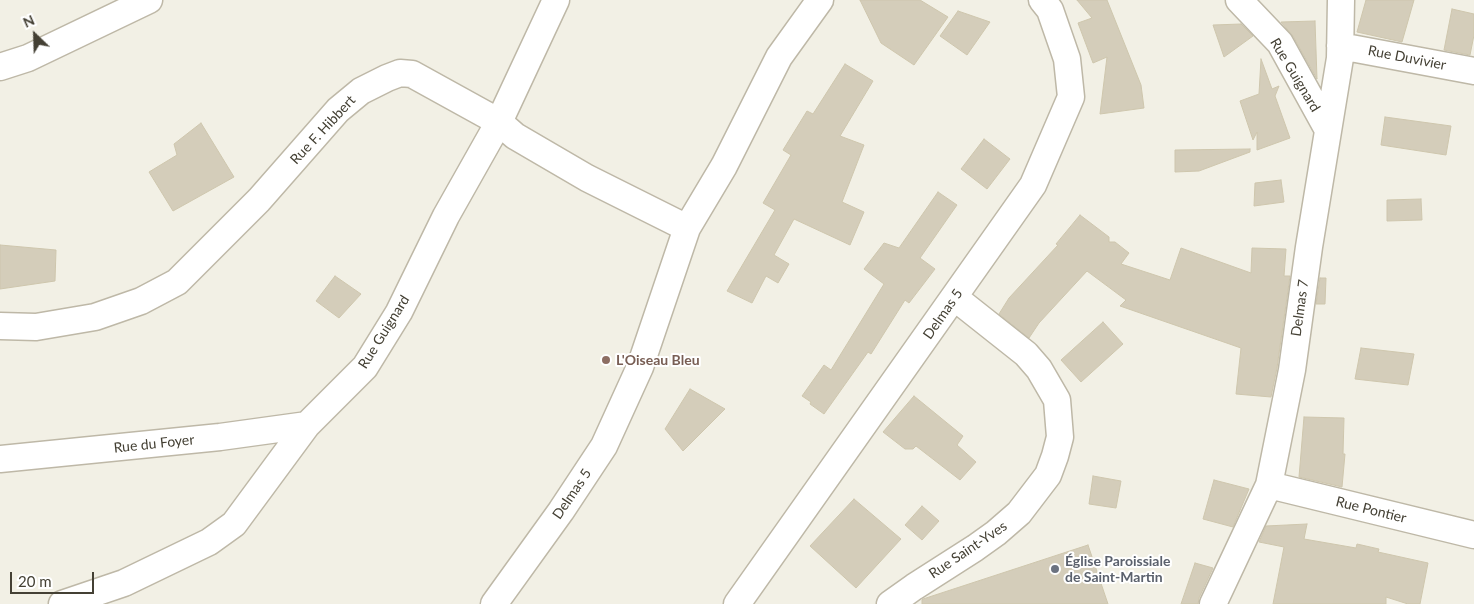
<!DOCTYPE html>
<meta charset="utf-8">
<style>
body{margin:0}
#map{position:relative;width:1474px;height:604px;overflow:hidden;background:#f2f0e5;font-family:Lato,sans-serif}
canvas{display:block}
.north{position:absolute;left:10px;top:10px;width:50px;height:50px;-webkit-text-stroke:4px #fff;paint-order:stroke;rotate:336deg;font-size:14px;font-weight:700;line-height:20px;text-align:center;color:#444034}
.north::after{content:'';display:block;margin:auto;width:18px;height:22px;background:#444034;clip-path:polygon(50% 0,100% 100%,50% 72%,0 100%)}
.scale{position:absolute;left:10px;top:572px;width:84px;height:22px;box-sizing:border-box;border:2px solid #444034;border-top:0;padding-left:6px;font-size:15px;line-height:18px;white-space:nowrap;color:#444034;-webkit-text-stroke:4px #fff;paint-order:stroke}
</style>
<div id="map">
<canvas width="1474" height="604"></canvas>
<div class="north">N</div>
<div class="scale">20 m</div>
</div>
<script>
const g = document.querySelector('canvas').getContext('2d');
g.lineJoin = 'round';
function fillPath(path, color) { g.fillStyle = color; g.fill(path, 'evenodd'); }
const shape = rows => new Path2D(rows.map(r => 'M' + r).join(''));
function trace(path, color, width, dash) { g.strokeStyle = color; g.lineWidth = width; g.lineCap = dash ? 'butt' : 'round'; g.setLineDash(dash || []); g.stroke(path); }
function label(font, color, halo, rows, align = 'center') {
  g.font = font + ' Lato,sans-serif'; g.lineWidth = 4; g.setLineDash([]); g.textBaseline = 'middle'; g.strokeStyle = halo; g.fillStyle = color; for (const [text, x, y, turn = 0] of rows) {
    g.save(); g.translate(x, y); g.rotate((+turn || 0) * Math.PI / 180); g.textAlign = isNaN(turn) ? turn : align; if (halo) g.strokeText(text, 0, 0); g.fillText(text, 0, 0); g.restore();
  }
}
const building = shape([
 [860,0,920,0,948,17,914,65,881,43,860,0],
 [1077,0,1107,0,1141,85,1144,108,1100,114,1107,57,1093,63,1078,23,1092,18,1077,0],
 [1366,0,1414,0,1402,42,1357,32,1366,0],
 [1452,9,1474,14,1474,35,1470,55,1444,50,1452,9],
 [958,11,990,22,967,55,940,36,958,11],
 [1315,21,1317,79,1293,36,1281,22,1315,21],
 [1241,24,1253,36,1224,57,1213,25,1241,24],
 [1261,59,1272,89,1279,86,1275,96,1290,138,1257,150,1257,132,1253,140,1240,101,1259,94,1261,59],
 [845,64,873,81,840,136,864,145,842,202,864,212,850,245,794,219,774,255,789,264,778,283,766,276,752,303,727,291,775,210,763,203,791,155,783,150,807,111,813,114,845,64],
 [1385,117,1451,126,1446,155,1381,145,1385,117],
 [201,123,234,177,173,211,149,172,177,155,174,144,201,123],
 [984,139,1010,159,987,189,961,169,984,139],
 [1250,149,1250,152,1199,171,1175,172,1175,150,1250,149],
 [1281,180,1284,202,1254,206,1255,183,1281,180],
 [938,192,957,205,920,258,935,269,909,303,905,300,871,354,868,352,824,414,810,404,811,402,802,396,824,365,831,370,884,284,864,269,884,243,899,248,938,192],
 [1421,199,1422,220,1387,221,1387,200,1421,199],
 [1080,215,1109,237,1109,242,1115,242,1129,253,1121,264,1170,280,1181,248,1251,273,1252,248,1286,249,1284,276,1290,276,1277,368,1271,397,1236,394,1241,348,1120,306,1126,300,1087,271,1039,323,1029,338,999,314,1009,298,1058,245,1056,244,1080,215],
 [0,245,56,250,55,281,0,289,0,245],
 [335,276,361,294,339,318,316,301,335,276],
 [1320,278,1326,278,1325,304,1316,304,1320,278],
 [1103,322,1123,344,1081,382,1061,360,1103,322],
 [1361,348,1414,354,1408,385,1355,379,1361,348],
 [690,389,725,409,683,451,665,429,690,389],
 [914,396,963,436,957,445,976,462,960,480,916,446,913,449,905,449,883,432,914,396],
 [1304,417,1344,418,1343,454,1345,454,1342,487,1299,477,1304,417],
 [1093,476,1121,481,1116,508,1089,504,1093,476],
 [1214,480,1249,489,1233,527,1203,519,1214,480],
 [854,499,901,539,856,588,810,546,854,499],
 [922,506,939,521,922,540,905,525,922,506],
 [1307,524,1304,539,1356,548,1357,544,1379,549,1378,552,1428,563,1420,604,1408,604,1386,597,1386,604,1273,604,1284,547,1259,542,1266,526,1307,524],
 [1088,545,1108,604,922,604,922,600,923,599,1088,545],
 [1195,563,1213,568,1199,598,1198,604,1181,604,1195,563]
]);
const street = shape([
 [1239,0,1280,43,1328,130],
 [1340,46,1474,71],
 [0,67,28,58,149,0],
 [0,326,36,327,95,317,141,301,177,282,259,200,338,110,361,91,387,78,400,73,412,74,499,122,515,136,587,178,687,228],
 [0,459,220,437,307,425],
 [1269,485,1474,535],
 [62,604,124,583,209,542,234,524,307,425,365,367,399,312,446,216,499,122,556,0],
 [494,604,561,511,604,446,640,367,687,228,724,166,779,57,820,0],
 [737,604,1033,185,1071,97,1067,59,1050,10,1042,0],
 [890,604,914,587,975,548,996,533,1019,513,1048,475,1055,456,1060,437,1057,400,1039,369,1026,354,954,297],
 [1213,604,1269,485,1292,370,1309,247,1340,58,1341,0]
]);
const markers = [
 [606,360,5,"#8d6e63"],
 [1055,569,5,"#6b7280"]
];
const streetNames = [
 ["Rue Duvivier",1407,58,11],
 ["Rue Guignard",1295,75,59],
 ["Rue F. Hibbert",323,130,-47],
 ["Delmas 7",1300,308,-82],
 ["Delmas 5",943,314,-55],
 ["Rue Guignard",384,332,-58],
 ["Rue du Foyer",154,444,-6],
 ["Delmas 5",572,494,-56],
 ["Rue Pontier",1371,510,14],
 ["Rue Saint-Yves",968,550,-34]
];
const educationNames = [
 ["L'Oiseau Bleu",616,360]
];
const worshipNames = [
 ["Église Paroissiale",1065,561],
 ["de Saint-Martin",1065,577]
];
fillPath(building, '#d4cdba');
trace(building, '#cec6ad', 1);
trace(street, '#beb8a7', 29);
trace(street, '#fff', 26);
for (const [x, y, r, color] of markers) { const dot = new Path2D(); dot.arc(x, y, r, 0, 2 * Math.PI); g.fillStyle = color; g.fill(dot); trace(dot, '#fff', 2); }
label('14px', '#444034', '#fff', streetNames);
label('bold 14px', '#785e54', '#fff', educationNames, 'left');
label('bold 14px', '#5b616d', '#fff', worshipNames, 'left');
</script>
